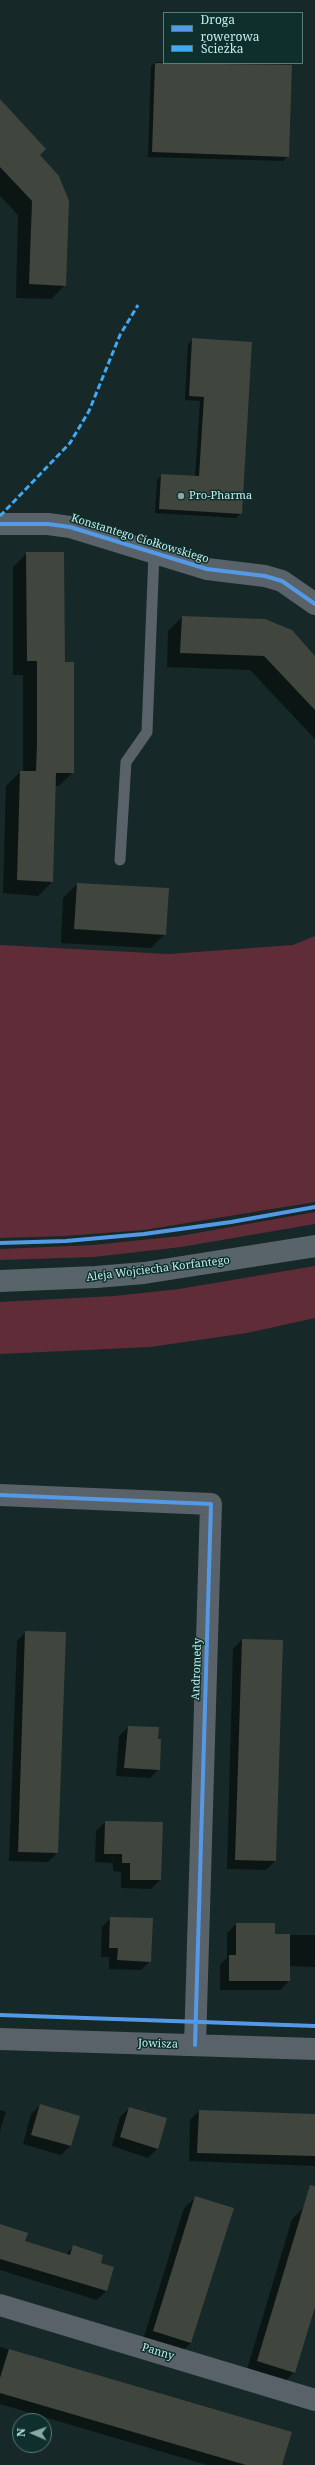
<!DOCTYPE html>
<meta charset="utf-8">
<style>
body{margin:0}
#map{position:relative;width:315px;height:2465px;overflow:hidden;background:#162827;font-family:"Noto Serif",serif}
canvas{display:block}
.legend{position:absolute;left:163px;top:12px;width:140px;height:52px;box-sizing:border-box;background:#0f2f2d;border:1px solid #577c79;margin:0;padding:5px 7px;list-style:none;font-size:12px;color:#c2efeb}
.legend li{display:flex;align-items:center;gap:8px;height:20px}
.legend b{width:20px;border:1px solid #577c79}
.north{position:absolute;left:12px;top:2413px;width:40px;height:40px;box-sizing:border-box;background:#0f2f2d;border:1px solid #577c79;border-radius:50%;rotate:272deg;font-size:11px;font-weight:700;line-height:16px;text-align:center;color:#c2efeb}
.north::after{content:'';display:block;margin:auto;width:14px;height:18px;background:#86a9a6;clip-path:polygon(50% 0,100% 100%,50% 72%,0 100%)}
</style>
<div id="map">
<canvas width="315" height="2465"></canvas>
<ul class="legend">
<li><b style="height:5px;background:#5399e6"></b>Droga rowerowa</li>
<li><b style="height:5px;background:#3fa9f5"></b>Ścieżka</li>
</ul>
<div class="north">N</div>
</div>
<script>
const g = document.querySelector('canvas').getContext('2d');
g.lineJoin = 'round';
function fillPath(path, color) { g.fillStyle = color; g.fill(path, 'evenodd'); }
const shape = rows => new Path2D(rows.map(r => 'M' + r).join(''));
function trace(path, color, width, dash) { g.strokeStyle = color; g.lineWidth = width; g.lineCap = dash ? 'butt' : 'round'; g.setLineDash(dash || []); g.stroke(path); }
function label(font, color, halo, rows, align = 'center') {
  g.font = font + ' "Noto Serif",serif'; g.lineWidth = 3; g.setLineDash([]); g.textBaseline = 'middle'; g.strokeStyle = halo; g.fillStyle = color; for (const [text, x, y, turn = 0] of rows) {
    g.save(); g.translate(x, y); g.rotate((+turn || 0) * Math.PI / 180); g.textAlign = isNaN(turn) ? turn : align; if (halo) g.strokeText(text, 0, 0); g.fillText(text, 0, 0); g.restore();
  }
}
const green = shape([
 [315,936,315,1202,144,1230,65,1236,0,1238,0,945,169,954,293,945],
 [315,1212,315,1224,181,1247,94,1257,0,1260,0,1249,93,1245,180,1236],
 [315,1266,315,1318,247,1333,150,1347,0,1354,0,1302,114,1296,179,1289]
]);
const shadow = shape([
 [156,62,291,66,288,156,283,161,148,157,151,66],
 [0,101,39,155,65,285,51,299,16,298,18,215,0,196],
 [193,339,241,513,236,518,155,513,157,480,162,475,195,477,200,401,185,400,188,344],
 [27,553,64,663,73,772,59,786,55,786,52,882,38,896,3,893,6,786,20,772,23,772,23,675,13,675,13,567],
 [182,617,315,657,315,739,250,670,167,667,168,631],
 [77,884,165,934,151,948,61,943,63,898],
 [26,1632,57,1853,48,1862,9,1861,17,1641],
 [242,1640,282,1641,275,1861,266,1870,227,1869,233,1649],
 [128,1727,157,1740,159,1769,150,1778,116,1776,119,1736],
 [105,1822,160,1880,151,1889,121,1888,121,1872,113,1871,113,1863,95,1862,96,1831],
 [111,1918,150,1961,141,1970,109,1969,109,1957,101,1957,102,1927],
 [236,1924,274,1935,315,1935,315,1967,289,1966,289,1981,280,1990,220,1990,220,1965,227,1958,227,1933],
 [40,2105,78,2116,70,2146,61,2155,23,2144,31,2114],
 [129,2108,157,2149,148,2158,112,2146,120,2117],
 [0,2110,6,2112,0,2131],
 [199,2111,315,2115,315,2166,189,2161,190,2120],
 [196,2197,191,2343,179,2354,142,2343,184,2208],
 [304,2207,315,2211,315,2304,294,2372,283,2384,246,2373,292,2219],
 [0,2225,24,2242,65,2255,73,2247,99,2263,106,2291,97,2300,0,2270],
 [0,2347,291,2433,281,2465,207,2465,0,2404]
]);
const building = shape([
 [155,63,292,65,289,157,152,152],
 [0,99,46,149,40,155,59,176,69,201,66,286,29,284,32,201,0,167],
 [192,338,252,342,242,514,159,509,161,474,199,476,204,397,189,396],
 [26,552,64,552,65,662,74,662,74,773,56,773,53,882,17,880,20,771,36,771,37,744,37,661,27,661],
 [182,616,265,619,292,630,315,656,315,710,264,656,180,653],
 [77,883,169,888,166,935,74,929],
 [25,1631,66,1632,58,1853,18,1852],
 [242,1639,283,1640,276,1861,235,1860],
 [128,1726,159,1727,158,1739,161,1739,160,1770,124,1768],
 [105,1821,163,1822,161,1880,130,1880,130,1863,122,1863,122,1854,104,1854],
 [110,1917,153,1918,151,1962,117,1960,118,1948,109,1948],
 [236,1923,275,1923,275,1934,290,1934,290,1981,229,1981,229,1955,236,1955],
 [40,2104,80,2116,71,2146,31,2135],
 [129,2107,167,2118,158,2149,120,2137],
 [199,2110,315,2114,315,2156,197,2153],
 [310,2185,315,2186,315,2307,295,2373,257,2361],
 [195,2196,234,2208,191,2343,153,2331],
 [0,2224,28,2233,25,2241,70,2255,73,2245,103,2255,101,2263,114,2267,107,2291,0,2259],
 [9,2349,292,2432,282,2465,246,2465,0,2393,0,2378]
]);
const service = shape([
 [120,860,126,762,147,732,154,553]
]);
const minor = shape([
 [0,524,48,524,70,527,207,569,265,576,282,581,315,604],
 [0,1495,211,1504,195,2045],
 [0,2039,315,2049],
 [0,2305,315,2400]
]);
const secondary = shape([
 [0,1281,96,1277,144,1273,315,1246]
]);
const quiet = shape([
 [0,516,70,443,89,411,120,335,138,305]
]);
const cycleway = shape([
 [0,524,48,524,70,527,207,569,265,576,282,581,315,604],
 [0,1243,66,1241,144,1234,231,1222,315,1207],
 [0,1495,211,1504,195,2045],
 [0,2015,315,2026]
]);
const markers = [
 [181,496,4,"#86a9a6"]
];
const poiNames = [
 ["Pro-Pharma",189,496]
];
const streetNames = [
 ["Konstantego Ciołkowskiego",140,539,17],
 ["Aleja Wojciecha Korfantego",158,1269,-7],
 ["Andromedy",197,1669,-88],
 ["Jowisza",158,2044,2],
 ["Panny",158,2352,17]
];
fillPath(green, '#602c37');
fillPath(shadow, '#0007');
fillPath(building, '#40453d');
trace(service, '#596268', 11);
trace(minor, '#596268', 22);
trace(secondary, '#58646a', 22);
trace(quiet, '#3fa9f5', 3, [6, 3]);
trace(cycleway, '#5399e6', 4);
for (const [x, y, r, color] of markers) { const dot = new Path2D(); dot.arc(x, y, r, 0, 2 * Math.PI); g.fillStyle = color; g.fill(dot); trace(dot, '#0f2f2d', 1.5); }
label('11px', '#c2efeb', '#0f2f2d', poiNames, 'left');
label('11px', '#c2efeb', '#0f2f2d', streetNames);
</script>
